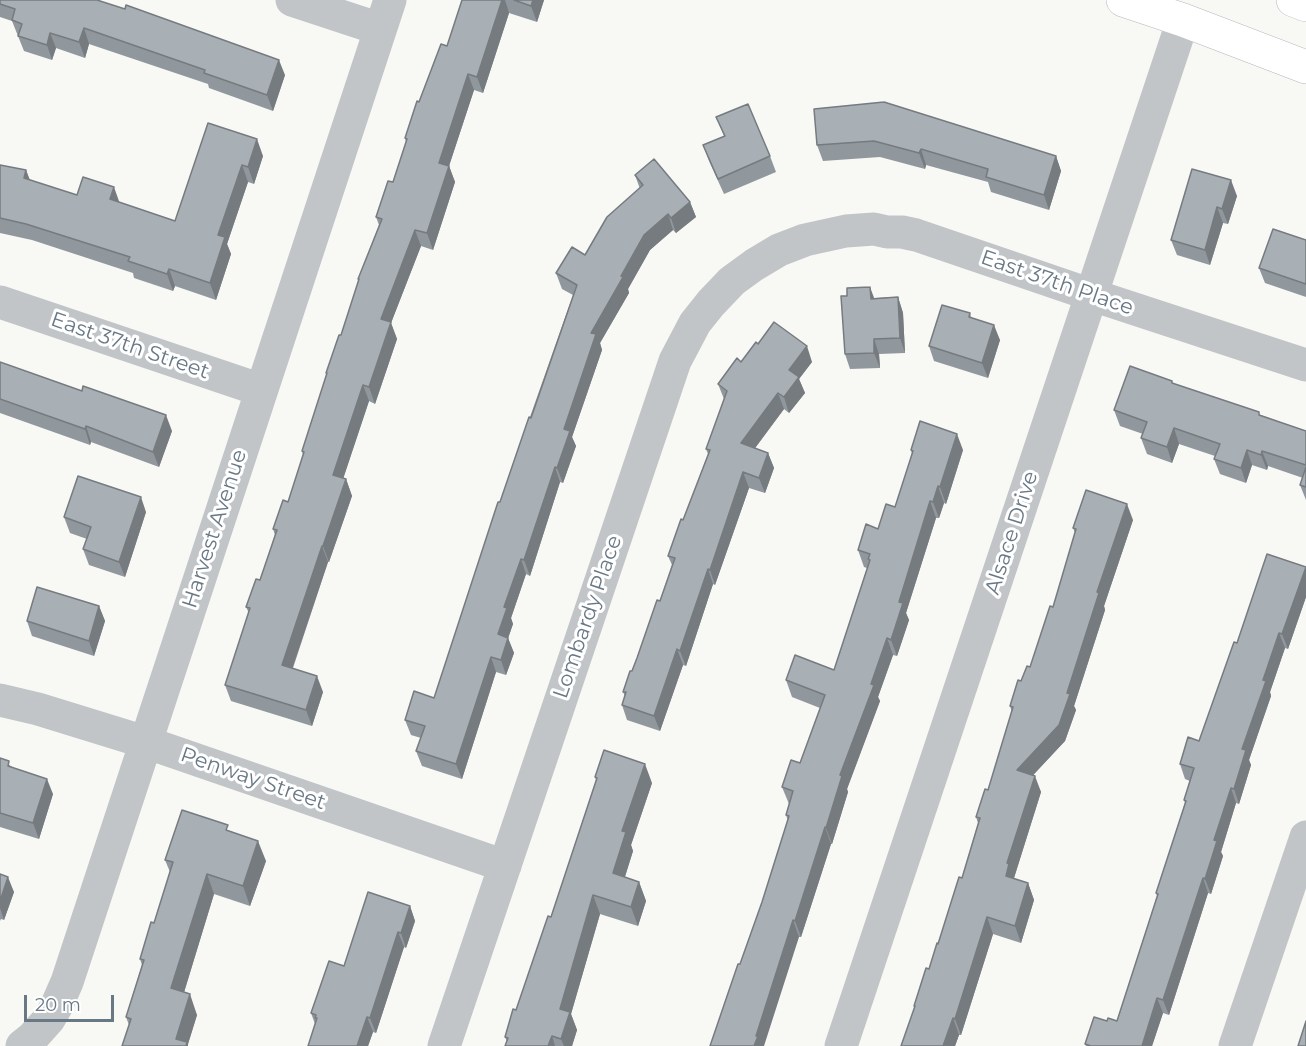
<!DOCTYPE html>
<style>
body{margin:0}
#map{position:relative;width:1306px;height:1046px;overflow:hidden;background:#f8f8f5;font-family:Montserrat,sans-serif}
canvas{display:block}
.scale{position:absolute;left:24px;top:995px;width:90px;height:27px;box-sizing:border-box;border:3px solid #687885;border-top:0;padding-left:8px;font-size:18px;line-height:21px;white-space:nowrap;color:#687885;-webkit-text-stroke:4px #fff;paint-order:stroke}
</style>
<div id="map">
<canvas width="1306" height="1046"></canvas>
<div class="scale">20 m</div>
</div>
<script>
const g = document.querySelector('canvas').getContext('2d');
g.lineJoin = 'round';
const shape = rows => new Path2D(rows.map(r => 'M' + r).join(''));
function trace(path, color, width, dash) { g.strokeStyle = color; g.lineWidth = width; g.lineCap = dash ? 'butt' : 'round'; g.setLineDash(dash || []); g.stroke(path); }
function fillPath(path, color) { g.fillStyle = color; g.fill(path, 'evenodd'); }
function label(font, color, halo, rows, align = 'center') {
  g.font = font + ' Montserrat,sans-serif'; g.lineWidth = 6; g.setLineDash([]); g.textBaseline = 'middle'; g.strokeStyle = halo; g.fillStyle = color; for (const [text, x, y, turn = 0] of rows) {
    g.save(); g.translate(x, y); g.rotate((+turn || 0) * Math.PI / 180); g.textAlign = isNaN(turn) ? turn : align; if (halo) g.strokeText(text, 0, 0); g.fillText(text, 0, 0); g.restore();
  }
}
const minor = shape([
 [292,0,380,29],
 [0,302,261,390],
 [0,700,38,709,145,742,505,866],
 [22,1046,32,1038,49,1019,56,1007,67,982,390,0],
 [444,1046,675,361,695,323,711,303,732,281,754,265,779,250,805,240,846,231,874,229,887,232,902,232,916,235,1092,295,1306,365],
 [841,1046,1183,20],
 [1235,1046,1306,837]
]);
const secondary = shape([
 [1123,0,1183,20,1306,67],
 [1293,0,1306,5]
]);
const wall = shape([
 [0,0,285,75,273,111,209,88,208,84,89,44,85,58,56,48,52,60,24,51,12,21,0,17],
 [462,0,544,0,537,22,509,13,483,93,474,90,449,166,455,182,433,250,421,246,391,323,397,339,375,404,369,401,343,479,346,479,352,496,329,562,328,562,293,668,323,692,312,726,231,701,225,685,249,613,246,607,260,580,275,535,273,529,288,502,303,455,302,451,327,375,326,373,341,335,359,281,358,279,379,225,376,217,393,182,406,142,405,138,419,102,447,46],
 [814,109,1056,156,1061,171,1049,210,991,192,988,182,926,165,925,169,880,157,823,161,817,145],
 [716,117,770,156,776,172,724,194,709,161,703,145,724,136],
 [208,123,263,156,254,184,248,182,227,244,231,254,216,300,175,286,173,291,134,278,133,273,32,240,0,233,0,165,26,170,30,180,77,195,119,202,175,221],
 [1192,169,1237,196,1228,224,1223,223,1210,265,1177,255,1171,240],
 [635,175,690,202,696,217,676,233,673,230,650,250,628,289,629,293,600,343,602,350,572,437,576,446,563,483,560,482,530,576,526,574,511,618,513,624,508,638,514,653,506,675,496,672,462,779,422,766,416,751,421,738,411,735,405,720,434,698,500,502,573,295,562,289,556,273,585,255,640,189],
 [1306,240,1306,297,1265,283,1259,268],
 [898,297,903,313,905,353,879,354,880,368,850,369,845,354,874,298],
 [970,313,971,318,1000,340,988,378,934,361,929,346],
 [758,344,812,362,799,379,805,393,789,413,784,409,755,448,768,453,774,468,765,493,749,488,715,585,713,584,686,666,683,665,660,731,627,720,622,705,625,696,623,692,660,601,672,565,668,556,683,520,708,454,706,449,724,399,718,384,741,362],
 [0,362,172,431,159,467,91,442,90,445,0,413],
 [1173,384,1306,431,1306,500,1300,485,1303,478,1268,466,1267,470,1252,465,1246,483,1220,474,1214,459,1215,456,1179,444,1172,463,1147,454,1141,438,1143,434,1120,426,1114,410],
 [911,450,963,450,946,504,944,503,939,518,936,518,906,613,909,620,897,656,893,655,878,697,880,701,847,789,848,792,832,844,831,844,801,937,799,937,740,964,762,902,788,821,786,815,789,804,782,787,800,763,820,708,792,697,786,680,834,670,867,568,864,567,858,550,878,529,895,507,912,454],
 [146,512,125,577,89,565,83,549,87,539,70,533,64,517],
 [1133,520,1104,606,1105,610,1074,706,1076,710,1065,741,1033,775,1041,792,1014,878,1015,879,1028,883,1034,900,1021,943,993,934,961,1035,959,1035,955,1046,901,1046,915,1008,914,1006,929,969,962,878,978,823,976,817,988,790,1012,712,1010,706,1021,681,1030,667,1053,607,1075,533,1073,528],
 [1306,567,1306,597,1288,649,1285,648,1270,692,1271,696,1249,760,1251,765,1239,804,1236,803,1221,852,1223,856,1211,894,1208,893,1169,1015,1163,1013,1152,1046,1086,1046,1085,1044,1107,1021,1117,1021,1157,896,1156,893,1185,803,1184,800,1190,781,1185,779,1180,764,1199,741,1237,643],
 [99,606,105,621,94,656,32,636,27,621],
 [0,758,12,767,53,794,39,839,0,827],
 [595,777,652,783,631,845,633,851,625,877,639,882,646,901,638,926,600,914,571,1014,577,1030,572,1046,505,1046,507,1042,505,1037,516,1010,551,917,596,780],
 [230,832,266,861,250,906,214,894,184,992,197,1015,188,1044,129,1025,126,1017,142,965,140,959,154,923,170,872,165,860],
 [0,874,14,892,4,920,1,919,0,921],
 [410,906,415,921,406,948,404,947,376,1033,373,1032,368,1046,308,1046,315,1024,311,1013,344,966]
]);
const shadedWall = shape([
 [502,0,505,0,509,13,483,93,477,77],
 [533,0,544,0,537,22,531,6],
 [84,28,89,44,85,58,79,42],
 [50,33,56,48,52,60,47,45],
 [279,60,285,75,273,111,267,95],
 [468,74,474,90,449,166,455,182,433,250,427,233,439,163],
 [257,139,263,156,254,184,248,167],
 [921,149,926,165,925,169,919,153],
 [1056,156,1061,171,1049,210,1044,195],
 [242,165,248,182,227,244,231,254,216,300,210,283,218,235],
 [26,170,32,187,24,178],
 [1231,180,1237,196,1228,224,1222,209],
 [114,187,120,204,110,199],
 [690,202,696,217,676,233,671,218],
 [1217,207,1223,223,1210,265,1205,250],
 [668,214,673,230,650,250,628,289,629,293,600,343,602,350,572,437,576,446,563,483,557,468,564,429,591,333,621,276,644,235],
 [415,230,421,246,391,323,397,339,375,404,369,387,381,319],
 [169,269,175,286,173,291,167,274],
 [870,287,876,303,871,299],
 [898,297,903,313,905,353,900,338],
 [994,325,1000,340,988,378,982,363],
 [874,339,879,354,880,368,874,353],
 [807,346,812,362,799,379,805,393,789,413,784,397,789,370],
 [363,385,369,401,339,491,333,475],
 [778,393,784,409,747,459,741,443],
 [166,415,172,431,159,467,153,452],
 [86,426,91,442,90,445,85,429],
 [1174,428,1179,444,1172,463,1167,447],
 [957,434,963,450,946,504,940,487],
 [1247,450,1252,465,1246,483,1241,468],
 [1262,451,1268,466,1267,470,1261,455],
 [768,453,774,468,765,493,759,478],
 [555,467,560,482,530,576,524,560],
 [743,472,749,488,715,585,710,570],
 [346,479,352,496,329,562,323,546],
 [938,486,944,503,939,518,933,502],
 [141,497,146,512,125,577,119,562],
 [930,501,936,518,906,613,909,620,897,656,891,640,899,602],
 [1127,504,1133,520,1104,606,1105,610,1074,706,1076,710,1065,741,1023,786,1017,770,1067,693,1097,592],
 [322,546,328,562,288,681,282,665],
 [521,559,526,574,511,618,513,624,504,650,498,634,504,607],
 [1306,567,1306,597,1288,649,1282,634],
 [708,569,713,584,686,666,680,651],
 [99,606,105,621,94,656,89,641],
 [1279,633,1285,648,1270,692,1271,696,1249,760,1251,765,1239,804,1234,789,1242,749,1263,680],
 [508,638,514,653,506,675,501,660],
 [887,638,893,655,878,697,880,701,847,789,848,792,832,844,826,828,840,775],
 [677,649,683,665,660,731,654,716],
 [491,657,496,672,462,779,456,764],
 [317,676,323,692,312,726,306,710],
 [645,764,652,783,631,845,633,851,620,892,613,873,622,831],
 [1035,776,1041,792,1014,878,1015,880,1006,876,1007,863],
 [47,779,53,794,39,839,33,823],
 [1231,788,1236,803,1221,852,1223,856,1211,894,1205,879,1214,840],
 [825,827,831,844,801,937,795,921],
 [258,841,266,861,250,906,243,886],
 [207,874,214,894,179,1009,171,988],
 [8,877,14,892,4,920,0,908,0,901],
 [1203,878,1208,893,1169,1015,1163,1000],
 [639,882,646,901,638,926,631,907],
 [1028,883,1034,900,1021,943,1015,926],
 [593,895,600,914,571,1014,577,1030,572,1046,564,1046,561,1039,560,1009],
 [410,906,415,921,406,948,401,933],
 [987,917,993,934,961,1035,955,1019],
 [793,920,799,937,764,1046,754,1046,756,1036],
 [398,932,404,947,376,1033,370,1018],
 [190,994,197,1015,188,1044,188,1046,178,1046,176,1039],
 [1157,998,1163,1013,1152,1046,1142,1046],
 [367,1017,373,1032,368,1046,357,1046],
 [953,1018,959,1035,955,1046,943,1046],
 [552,1036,555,1046,548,1046]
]);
const building = shape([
 [0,0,97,0,125,9,126,5,279,60,267,95,204,73,205,70,84,28,79,42,50,33,47,45,18,36,22,24,12,20,15,9,0,4,0,0],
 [462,0,502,0,477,77,468,74,439,163,449,166,427,233,415,230,381,319,391,322,369,387,363,385,333,475,346,479,323,546,322,546,282,665,317,676,306,710,225,685,250,608,246,607,256,579,260,580,277,530,273,529,283,500,288,502,304,452,302,451,327,373,326,373,339,335,341,335,359,279,358,279,382,219,376,217,388,181,393,182,407,139,405,138,417,101,419,102,441,44,447,46,462,0],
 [514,0,533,0,531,6,514,0],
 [884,102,1056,156,1044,195,986,177,988,169,921,149,919,153,874,141,817,145,814,109,884,102],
 [748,104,770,156,718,179,703,145,725,136,716,117,748,104],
 [208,123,257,139,248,167,242,165,218,235,225,237,210,283,169,269,167,274,128,261,130,257,26,224,0,218,0,165,26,170,24,178,77,195,83,177,114,187,110,199,175,221,208,123],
 [654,159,690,202,671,218,668,214,644,235,621,276,623,277,591,333,596,334,564,429,570,431,557,468,555,467,524,560,521,559,504,607,507,608,498,634,508,638,501,660,491,657,456,764,416,751,425,726,405,720,414,691,434,698,498,502,500,502,529,417,531,418,577,285,556,273,572,247,585,255,607,217,643,185,635,175,654,159],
 [1192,169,1231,180,1222,209,1217,207,1205,250,1171,240,1192,169],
 [1273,229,1306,240,1306,284,1259,268,1273,229],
 [870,287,871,299,898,297,900,338,874,339,874,353,845,354,841,296,847,296,847,288,870,287],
 [942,305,970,313,969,317,994,325,982,363,929,346,942,305],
 [774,322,807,346,789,370,799,377,784,397,778,393,741,443,768,453,759,478,743,472,710,570,708,569,680,651,677,649,654,716,622,705,626,692,623,692,630,671,632,671,637,658,657,600,660,601,675,558,668,556,681,519,683,520,710,450,706,449,727,391,718,384,737,358,741,362,756,342,758,344,774,322],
 [0,362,82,391,83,386,166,415,153,452,86,426,85,429,0,399,0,362],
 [1130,366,1172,381,1172,383,1259,412,1259,415,1306,431,1306,465,1262,451,1261,455,1247,450,1241,468,1214,459,1220,444,1174,428,1167,447,1141,438,1147,422,1114,410,1130,366],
 [920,421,957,434,940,487,938,486,933,502,930,501,899,602,903,603,891,640,887,638,871,684,874,685,840,775,842,776,826,828,825,827,795,921,793,920,756,1036,758,1036,754,1046,710,1046,738,964,740,964,762,902,789,816,786,815,793,791,782,787,791,760,800,763,825,695,786,680,795,655,834,670,870,560,868,559,870,554,858,550,866,524,878,529,886,504,895,507,913,451,911,450,920,421],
 [1306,467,1306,487,1300,485,1306,467],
 [78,476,141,497,119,562,83,549,91,527,64,517,78,476],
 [1086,490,1127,504,1097,592,1099,593,1067,693,1070,694,1059,725,1017,770,1035,776,1007,863,1009,864,1006,876,1028,883,1015,926,987,917,955,1019,953,1018,943,1046,901,1046,915,1006,914,1006,926,968,929,969,937,943,938,944,959,877,962,878,980,818,976,817,985,789,988,790,1013,707,1010,706,1018,680,1021,681,1027,666,1030,667,1050,606,1053,607,1076,529,1073,528,1086,490],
 [1267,554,1306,567,1282,634,1279,633,1263,680,1266,681,1242,749,1246,750,1234,789,1231,788,1214,840,1217,841,1205,879,1203,878,1163,1000,1157,998,1142,1046,1091,1046,1085,1044,1094,1017,1107,1021,1108,1018,1117,1021,1158,894,1156,893,1186,801,1184,800,1194,768,1180,764,1188,737,1199,741,1234,642,1237,643,1267,554],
 [37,587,99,606,89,641,27,621,37,587],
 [604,750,645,764,622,831,626,832,613,873,639,882,631,907,593,895,560,1009,570,1012,561,1039,552,1036,548,1046,505,1046,508,1038,505,1037,513,1009,516,1010,548,916,551,917,597,778,595,777,604,750],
 [0,758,9,761,8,766,47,779,33,823,0,813,0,758],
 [182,810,228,825,226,830,258,841,243,886,207,874,171,988,190,994,176,1039,187,1042,186,1046,122,1046,131,1019,126,1017,144,960,140,959,151,922,154,923,173,862,165,860,182,810],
 [0,874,8,877,0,901,0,874],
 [368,892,410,906,401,933,398,932,370,1018,367,1017,357,1046,308,1046,317,1018,315,1018,316,1015,311,1013,329,961,344,966,368,892],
 [1306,1021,1306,1046,1298,1046,1306,1021]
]);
const streetNames = [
 ["East 37th Place",1057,283,19],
 ["East 37th Street",130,346,19],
 ["Harvest Avenue",215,529,-72],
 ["Alsace Drive",1012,533,-72],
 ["Lombardy Place",588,617,-71],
 ["Penway Street",253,779,19]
];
trace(secondary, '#b3b9bd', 34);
trace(minor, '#c1c5c8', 33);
trace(secondary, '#fff', 33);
fillPath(wall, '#90979d');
fillPath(shadedWall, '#767b7f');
fillPath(building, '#a8b0b6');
trace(building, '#767b7f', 1.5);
label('21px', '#687885', '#fff', streetNames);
</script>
